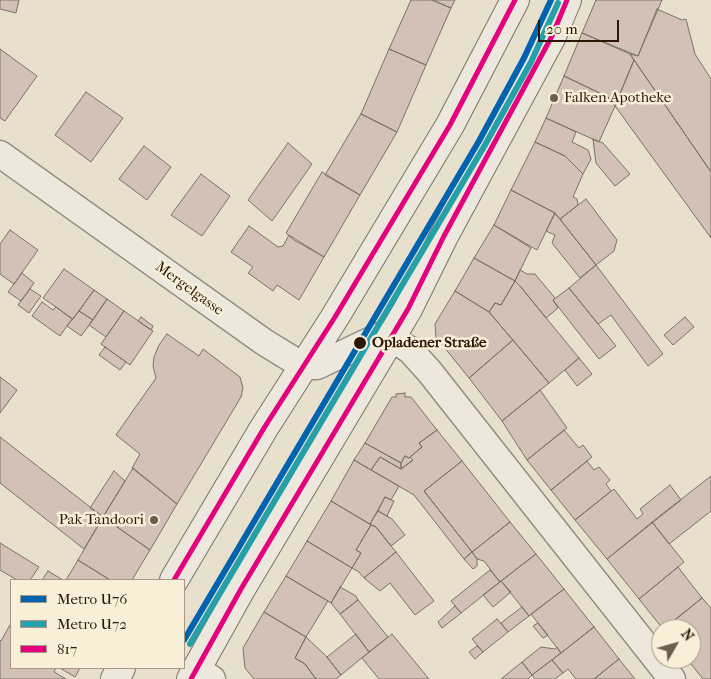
<!DOCTYPE html>
<meta charset="utf-8">
<style>
body{margin:0}
#map{position:relative;width:711px;height:679px;overflow:hidden;background:#e7e0cc;font-family:"IM FELL French Canon",serif}
canvas{display:block}
.legend{position:absolute;left:10px;top:579px;width:175px;height:90px;box-sizing:border-box;background:#f7efd7;border:1px solid #a69883;margin:0;padding:6px 9px;list-style:none;font-size:15px;color:#2c1606}
.legend li{display:flex;align-items:center;gap:10px;height:25px}
.legend b{width:25px;border:1px solid #a69883}
.north{position:absolute;left:651px;top:619px;width:50px;height:50px;box-sizing:border-box;background:#f7efd7;border:1px solid #a69883;border-radius:50%;rotate:52deg;font-size:14px;font-weight:700;line-height:20px;text-align:center;color:#2c1606}
.north::after{content:'';display:block;margin:auto;width:18px;height:22px;background:#6d5d4b;clip-path:polygon(50% 0,100% 100%,50% 72%,0 100%)}
.scale{position:absolute;left:538px;top:20px;width:81px;height:22px;box-sizing:border-box;border:2px solid #2c1606;border-top:0;padding-left:6px;font-size:15px;line-height:18px;white-space:nowrap;color:#2c1606;-webkit-text-stroke:4px #f7efd7;paint-order:stroke}
</style>
<div id="map">
<canvas width="711" height="679"></canvas>
<ul class="legend">
<li><b style="height:6px;background:#0063af"></b>Metro U76</li>
<li><b style="height:6px;background:#26a0a8"></b>Metro U72</li>
<li><b style="height:6px;background:#e5007d"></b>817</li>
</ul>
<div class="north">N</div>
<div class="scale">20 m</div>
</div>
<script>
const g = document.querySelector('canvas').getContext('2d');
g.lineJoin = 'round';
function fillPath(path, color) { g.fillStyle = color; g.fill(path, 'evenodd'); }
const shape = rows => new Path2D(rows.map(r => 'M' + r).join(''));
function trace(path, color, width, dash) { g.strokeStyle = color; g.lineWidth = width; g.lineCap = dash ? 'butt' : 'round'; g.setLineDash(dash || []); g.stroke(path); }
function label(font, color, halo, rows, align = 'center') {
  g.font = font + ' "IM FELL French Canon",serif'; g.lineWidth = 5; g.setLineDash([]); g.textBaseline = 'middle'; g.strokeStyle = halo; g.fillStyle = color; for (const [text, x, y, turn = 0] of rows) {
    g.save(); g.translate(x, y); g.rotate((+turn || 0) * Math.PI / 180); g.textAlign = isNaN(turn) ? turn : align; if (halo) g.strokeText(text, 0, 0); g.fillText(text, 0, 0); g.restore();
  }
}
const building = shape([
 [0,0,19,0,16,13,0,9,0,0],
 [411,0,432,0,451,8,426,65,389,49,411,0],
 [432,0,455,0,451,8,432,0],
 [596,0,662,0,638,56,582,33,596,0],
 [657,9,682,20,686,19,695,54,711,79,711,172,630,54,638,56,657,9],
 [582,33,630,54,634,60,615,106,608,97,564,76,582,33],
 [0,49,37,76,5,121,0,118,0,49],
 [389,49,426,65,397,132,361,114,389,49],
 [634,60,711,172,711,238,615,106,634,60],
 [564,76,608,97,615,106,599,142,546,118,564,76],
 [86,92,123,118,91,162,55,135,86,92],
 [361,114,397,132,360,195,325,175,361,114],
 [546,118,576,132,572,142,588,150,591,159,583,174,565,156,535,142,546,118],
 [593,139,603,143,630,174,615,186,596,163,593,139],
 [535,142,565,156,583,174,573,197,577,199,578,205,560,219,555,213,511,190,535,142],
 [288,143,312,164,272,221,248,200,288,143],
 [144,146,171,167,147,200,119,179,144,146],
 [322,172,360,195,324,257,294,240,286,233,322,172],
 [201,174,230,196,202,236,171,215,201,174],
 [511,190,555,213,537,250,494,225,511,190],
 [586,199,617,240,614,251,596,265,560,219,586,199],
 [555,213,596,265,580,278,552,243,555,235,546,231,555,213],
 [494,225,531,248,515,281,474,258,494,225],
 [249,226,278,247,283,246,289,235,324,257,299,300,277,285,273,291,248,273,253,267,231,252,249,226],
 [10,230,38,250,14,284,0,274,0,244,10,230],
 [474,258,515,281,501,305,495,303,489,312,455,291,474,258],
 [596,265,663,354,648,366,611,315,598,324,569,288,596,265],
 [64,269,94,290,73,319,43,298,64,269],
 [520,270,527,274,535,274,555,298,553,300,558,308,546,318,520,286,515,281,520,270],
 [22,273,34,283,21,301,8,292,22,273],
 [515,281,520,286,579,358,549,383,489,312,495,303,501,305,515,281],
 [569,288,616,346,599,359,553,300,569,288],
 [30,289,41,296,29,313,18,305,30,289],
 [94,290,107,299,93,320,79,311,94,290],
 [455,291,489,312,513,340,469,378,436,337,435,324,455,291],
 [107,299,124,311,106,337,89,325,107,299],
 [42,302,53,310,56,307,72,319,60,336,32,316,42,302],
 [79,311,93,320,81,336,67,326,79,311],
 [124,311,153,331,130,365,101,344,124,311],
 [141,317,153,326,151,330,138,321,141,317],
 [685,317,694,327,673,345,664,335,685,317],
 [167,334,199,356,203,349,240,377,243,388,241,397,177,504,132,468,140,454,116,435,156,378,153,366,154,357,159,345,167,334],
 [513,340,549,383,502,421,469,378,513,340],
 [105,347,126,362,120,370,99,355,105,347],
 [579,358,592,374,577,386,565,370,579,358],
 [0,377,17,390,0,413,0,377],
 [540,390,567,428,527,460,502,421,540,390],
 [405,393,405,397,411,397,437,430,419,443,422,447,409,458,405,456,401,463,365,443,392,397,396,397,396,394,405,393],
 [437,430,462,461,424,491,472,552,464,559,414,495,371,470,380,457,401,469,413,460,410,457,422,447,419,443,437,430],
 [564,430,579,448,583,445,592,457,551,490,527,460,564,430],
 [0,437,103,517,84,549,0,483,0,437],
 [365,443,401,463,401,469,380,457,371,470,354,460,365,443],
 [405,456,409,458,410,457,413,460,401,469,401,463,405,456],
 [354,460,399,486,391,500,385,497,370,524,331,501,354,460],
 [462,461,510,522,472,552,424,491,462,461],
 [587,461,594,470,599,467,610,480,606,484,611,491,575,520,551,490,587,461],
 [133,468,177,504,150,550,103,517,133,468],
 [114,471,125,481,103,517,90,508,114,471],
 [711,476,711,511,669,544,652,522,711,476],
 [670,485,681,500,607,559,575,520,614,489,637,519,643,514,640,509,670,485],
 [385,497,394,501,387,516,378,511,385,497],
 [331,501,371,525,356,550,361,553,352,568,307,541,331,501],
 [378,511,392,519,405,535,391,546,376,527,370,524,378,511],
 [103,517,150,550,132,580,110,580,78,560,103,517],
 [510,522,536,554,500,582,484,561,477,559,472,552,510,522],
 [652,522,684,562,639,599,607,559,652,522],
 [371,525,376,527,396,552,364,578,359,572,352,568,361,553,356,550,371,525],
 [307,541,352,568,331,603,286,576,307,541],
 [0,543,39,567,30,580,17,580,0,570,0,543],
 [396,552,434,601,415,615,390,583,380,591,364,578,396,552],
 [472,552,477,559,477,566,473,569,464,559,472,552],
 [536,554,564,589,529,616,501,581,536,554],
 [78,560,110,580,66,580,78,560],
 [678,567,702,598,663,629,639,599,678,567],
 [490,570,500,582,461,613,451,601,490,570],
 [48,571,63,580,42,580,48,571],
 [286,576,328,601,306,637,264,612,286,576],
 [501,581,511,592,493,607,483,595,501,581],
 [340,587,356,596,358,600,340,614,331,603,340,587],
 [564,589,594,627,561,653,531,614,564,589],
 [702,598,711,608,711,679,703,679,687,659,691,659,691,629,664,629,702,598],
 [358,600,388,637,369,652,340,614,358,600],
 [455,606,461,613,442,628,438,622,455,606],
 [522,607,529,616,508,632,501,623,522,607],
 [264,612,306,637,295,658,305,664,316,679,254,679,245,668,243,648,264,612],
 [497,619,508,632,483,652,472,639,497,619],
 [11,623,11,668,56,668,54,672,66,679,0,679,0,640,1,641,11,623],
 [538,623,548,635,545,637,543,638,533,626,538,623],
 [594,627,619,659,594,679,576,679,568,669,563,673,552,660,594,627],
 [356,634,369,652,341,675,327,657,356,634],
 [392,634,429,679,379,679,362,658,392,634],
 [306,637,327,657,341,675,336,679,316,679,305,664,295,658,306,637],
 [477,646,483,652,475,659,469,652,477,646],
 [541,647,555,649,557,647,561,653,532,675,522,662,541,647],
 [619,659,635,679,594,679,619,659],
 [552,660,563,673,555,679,535,679,532,675,552,660],
 [522,662,532,675,528,679,501,679,522,662],
 [60,668,80,668,75,677,60,668]
]);
const street = shape([
 [0,154,264,342,303,366,317,366,380,336,391,338,410,350,429,371,672,679],
 [197,669,212,679]
]);
const secondary = shape([
 [174,580,264,428,335,317,450,125,515,0],
 [115,679,121,668],
 [191,679,241,589,408,309,444,236,552,36,567,0]
]);
const bus1 = shape([
 [174,580,264,428,335,317,450,125,515,0],
 [191,679,241,589,408,309,444,236,552,36,567,0]
]);
const metro1 = shape([
 [184,640,479,141,524,58,551,0]
]);
const metro2 = shape([
 [190,644,485,145,531,62,558,3]
]);
const markers = [
 [554,98,5,"#6d5d4b"],
 [360,343,7,"#2c1606"],
 [154,520,5,"#6d5d4b"]
];
const poiNames = [
 ["Falken Apotheke",564,98],
 ["Pak Tandoori",144,520,"right"]
];
const streetNames = [
 ["Mergelgasse",189,289,36]
];
const stopNames = [
 ["Opladener Straße",372,343]
];
fillPath(building, '#d3c1b7');
trace(building, '#7a7266', 1);
trace(street, '#948e80', 29);
trace(secondary, '#7a7266', 30);
trace(street, '#ece8de', 26);
trace(secondary, '#ece8de', 28);
trace(bus1, '#e5007d', 5);
trace(metro1, '#0063af', 6);
trace(metro2, '#26a0a8', 6);
for (const [x, y, r, color] of markers) { const dot = new Path2D(); dot.arc(x, y, r, 0, 2 * Math.PI); g.fillStyle = color; g.fill(dot); trace(dot, '#f7efd7', 2); }
label('15px', '#2c1606', '#f7efd7', poiNames, 'left');
label('15px', '#2c1606', '#f7efd7', streetNames);
label('bold 15px', '#2c1606', '#f7efd7', stopNames, 'left');
</script>
